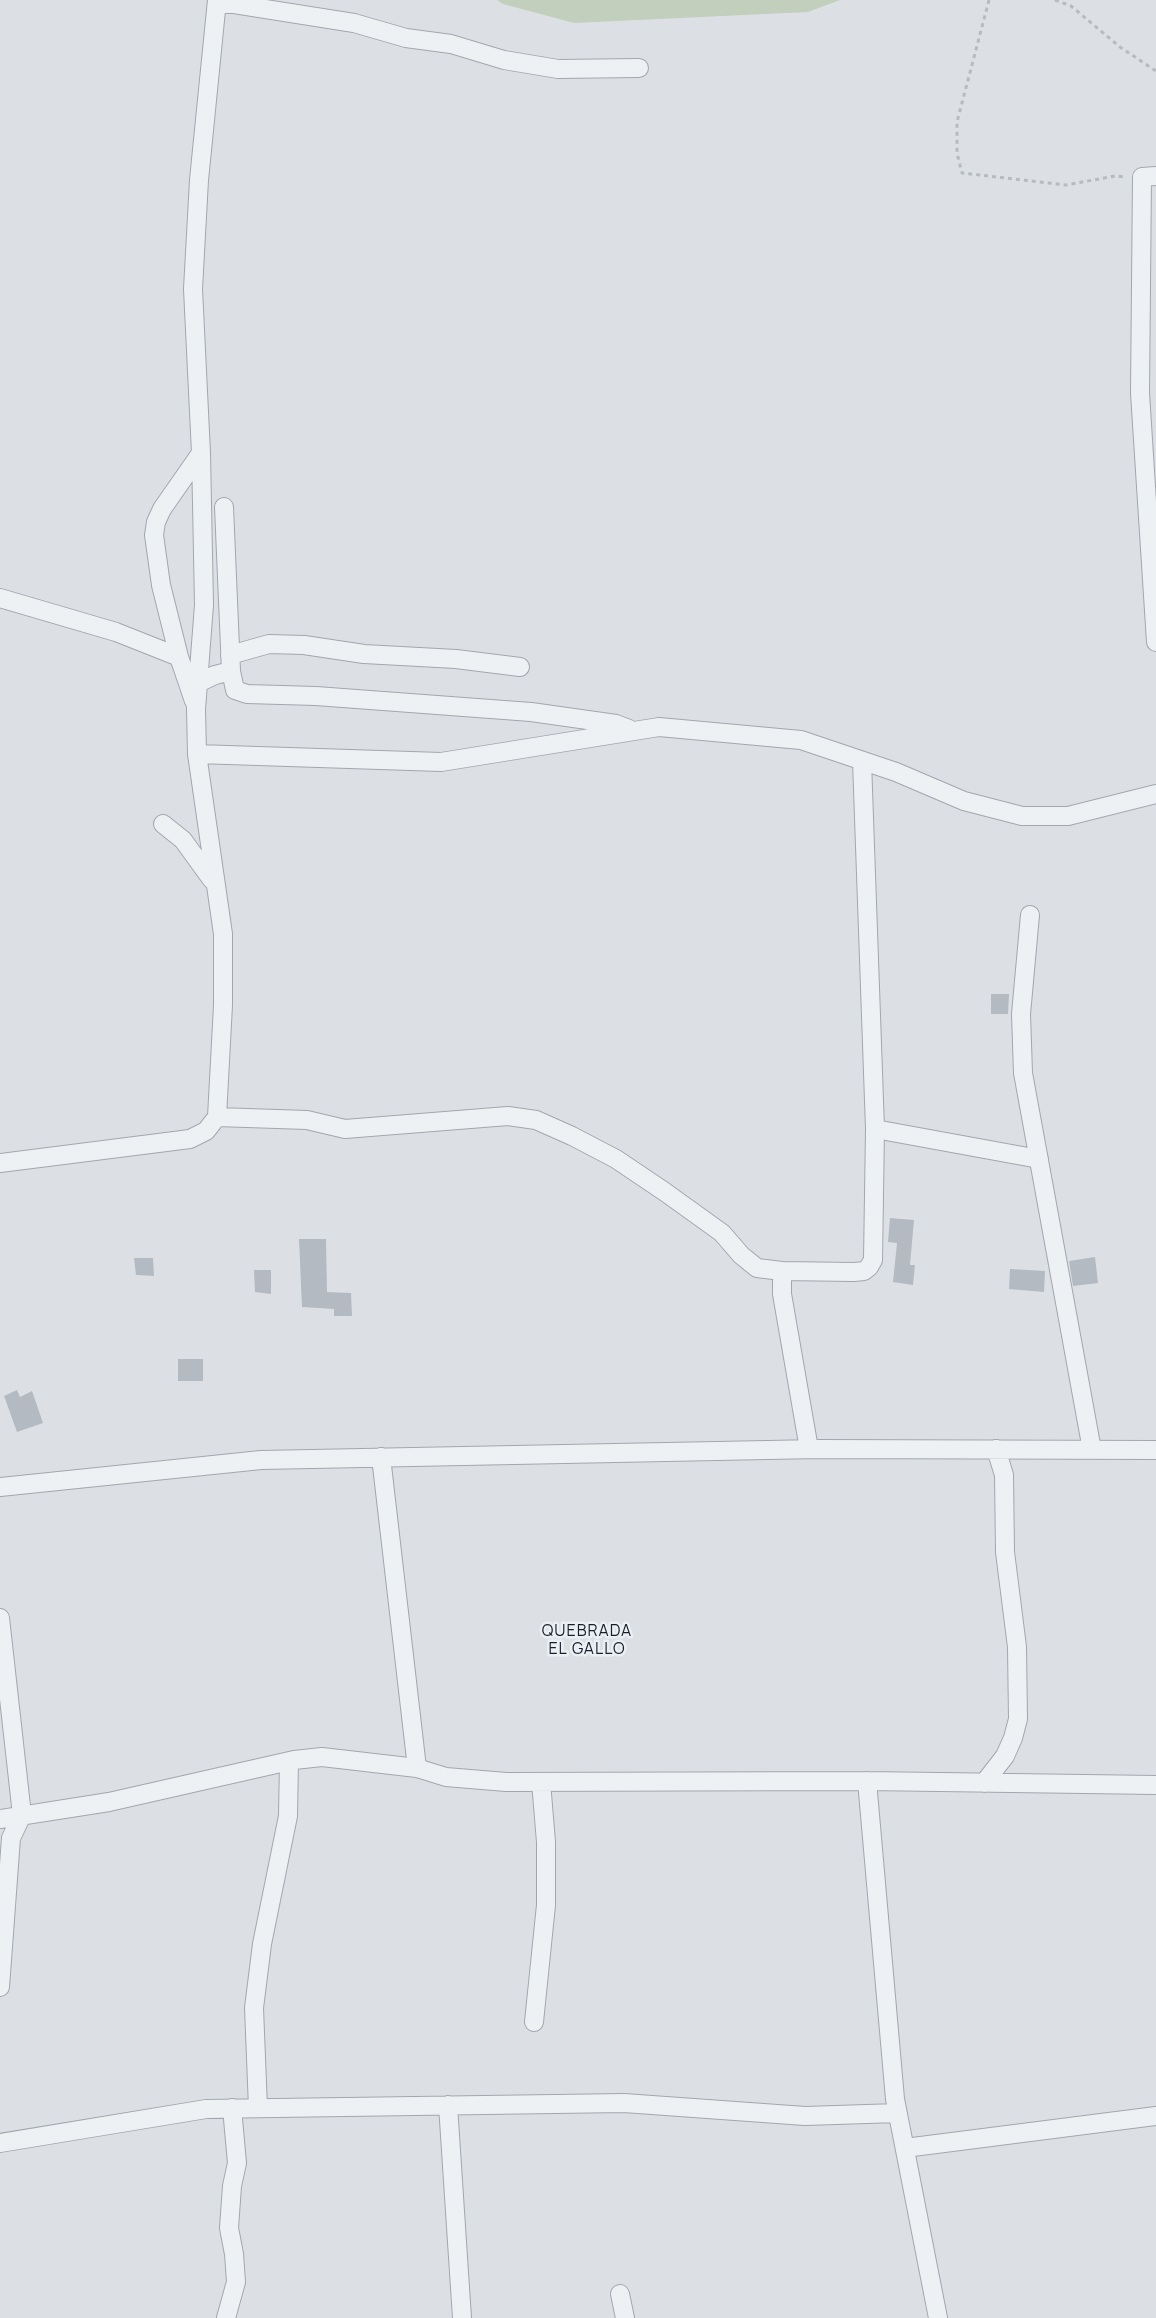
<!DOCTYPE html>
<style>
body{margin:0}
canvas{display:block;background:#dce0e5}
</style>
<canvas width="1156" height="2318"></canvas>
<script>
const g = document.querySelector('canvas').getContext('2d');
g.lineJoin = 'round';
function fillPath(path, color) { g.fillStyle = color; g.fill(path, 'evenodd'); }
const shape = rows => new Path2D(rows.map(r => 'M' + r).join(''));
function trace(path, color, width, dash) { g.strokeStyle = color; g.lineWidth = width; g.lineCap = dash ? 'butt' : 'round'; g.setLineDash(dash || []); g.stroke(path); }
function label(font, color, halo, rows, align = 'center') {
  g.font = font + ' Manrope,sans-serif'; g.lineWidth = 5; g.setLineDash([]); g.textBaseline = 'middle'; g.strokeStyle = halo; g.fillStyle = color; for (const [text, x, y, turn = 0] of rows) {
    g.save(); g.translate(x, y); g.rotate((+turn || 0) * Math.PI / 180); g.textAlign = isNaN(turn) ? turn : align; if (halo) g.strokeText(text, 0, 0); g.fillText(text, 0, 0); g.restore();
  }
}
const green = shape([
 [497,0,840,0,808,12,574,23,503,4]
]);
const building = shape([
 [991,994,1009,994,1008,1014,991,1014],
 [890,1218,914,1220,910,1265,915,1265,913,1285,893,1282,897,1243,888,1242],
 [299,1239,326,1239,327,1292,351,1293,352,1316,334,1316,334,1309,302,1307],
 [1095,1257,1098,1283,1073,1286,1069,1261],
 [134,1258,153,1258,154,1276,136,1275],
 [1010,1269,1045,1271,1044,1292,1009,1289],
 [254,1270,271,1270,271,1294,255,1292],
 [178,1359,203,1359,203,1381,178,1381],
 [17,1390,20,1397,32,1391,43,1423,17,1432,4,1396]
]);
const path = shape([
 [989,0,957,122,957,153,962,173,1066,185,1115,176,1126,177],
 [1055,0,1071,6,1120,47,1156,71]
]);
const minor = shape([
 [217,4,234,4,354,23,406,38,451,44,504,60,558,69,639,68],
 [1156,176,1142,177,1140,393,1156,642],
 [224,507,231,671,235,690,247,694,316,696,531,712,616,724,629,729],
 [0,598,116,632,179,657],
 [230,655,269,644,304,645,364,654,456,659,520,667],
 [198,683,215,675,231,671],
 [194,701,179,657,161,585,154,535,156,522,162,509,201,453],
 [197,754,441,762,659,727,801,740,896,772,964,801,1022,816,1068,816,1156,794],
 [163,824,183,840,212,880],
 [1030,915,1021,1014,1023,1073,1092,1450],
 [217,1117,307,1120,345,1129,508,1116,536,1120,572,1136,616,1159,665,1192,722,1233,741,1255,757,1268,782,1271],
 [875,1129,1039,1159],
 [0,1163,190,1139,206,1131,217,1117,223,1005,223,934,197,754,196,709,204,605,201,453,193,289,199,180,217,0],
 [809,1449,782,1294,782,1271,854,1272,864,1271,869,1267,873,1260,875,1129,862,761],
 [381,1457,417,1768],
 [0,1487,261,1460,818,1449,1156,1450],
 [0,1618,22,1815,11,1838,0,1987],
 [867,1781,895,2099,938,2318],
 [984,1783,1005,1756,1013,1738,1018,1719,1017,1647,1005,1552,1004,1475,996,1449],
 [0,1819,109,1802,294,1760,322,1757,417,1768,446,1777,506,1782,867,1781,1156,1785],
 [534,2022,546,1905,546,1842,541,1782],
 [448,2105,462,2318],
 [258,2108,254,2008,262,1944,288,1816,289,1761],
 [0,2143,206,2109,624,2103,805,2116,898,2113],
 [905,2148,1156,2116],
 [620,2294,625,2318],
 [226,2318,236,2282,234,2254,229,2228,232,2186,237,2163,232,2108]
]);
const neighbourhoodNames = [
 ["QUEBRADA",587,1632],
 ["EL GALLO",587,1650]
];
fillPath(green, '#c3cfbd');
fillPath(building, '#b4bac2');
trace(minor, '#a2a7af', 20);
trace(path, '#b6bbc0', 3, [4, 4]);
trace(minor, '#eef1f4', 18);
g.letterSpacing = '1px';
label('16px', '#19202b', '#ebeff3', neighbourhoodNames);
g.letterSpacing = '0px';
</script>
